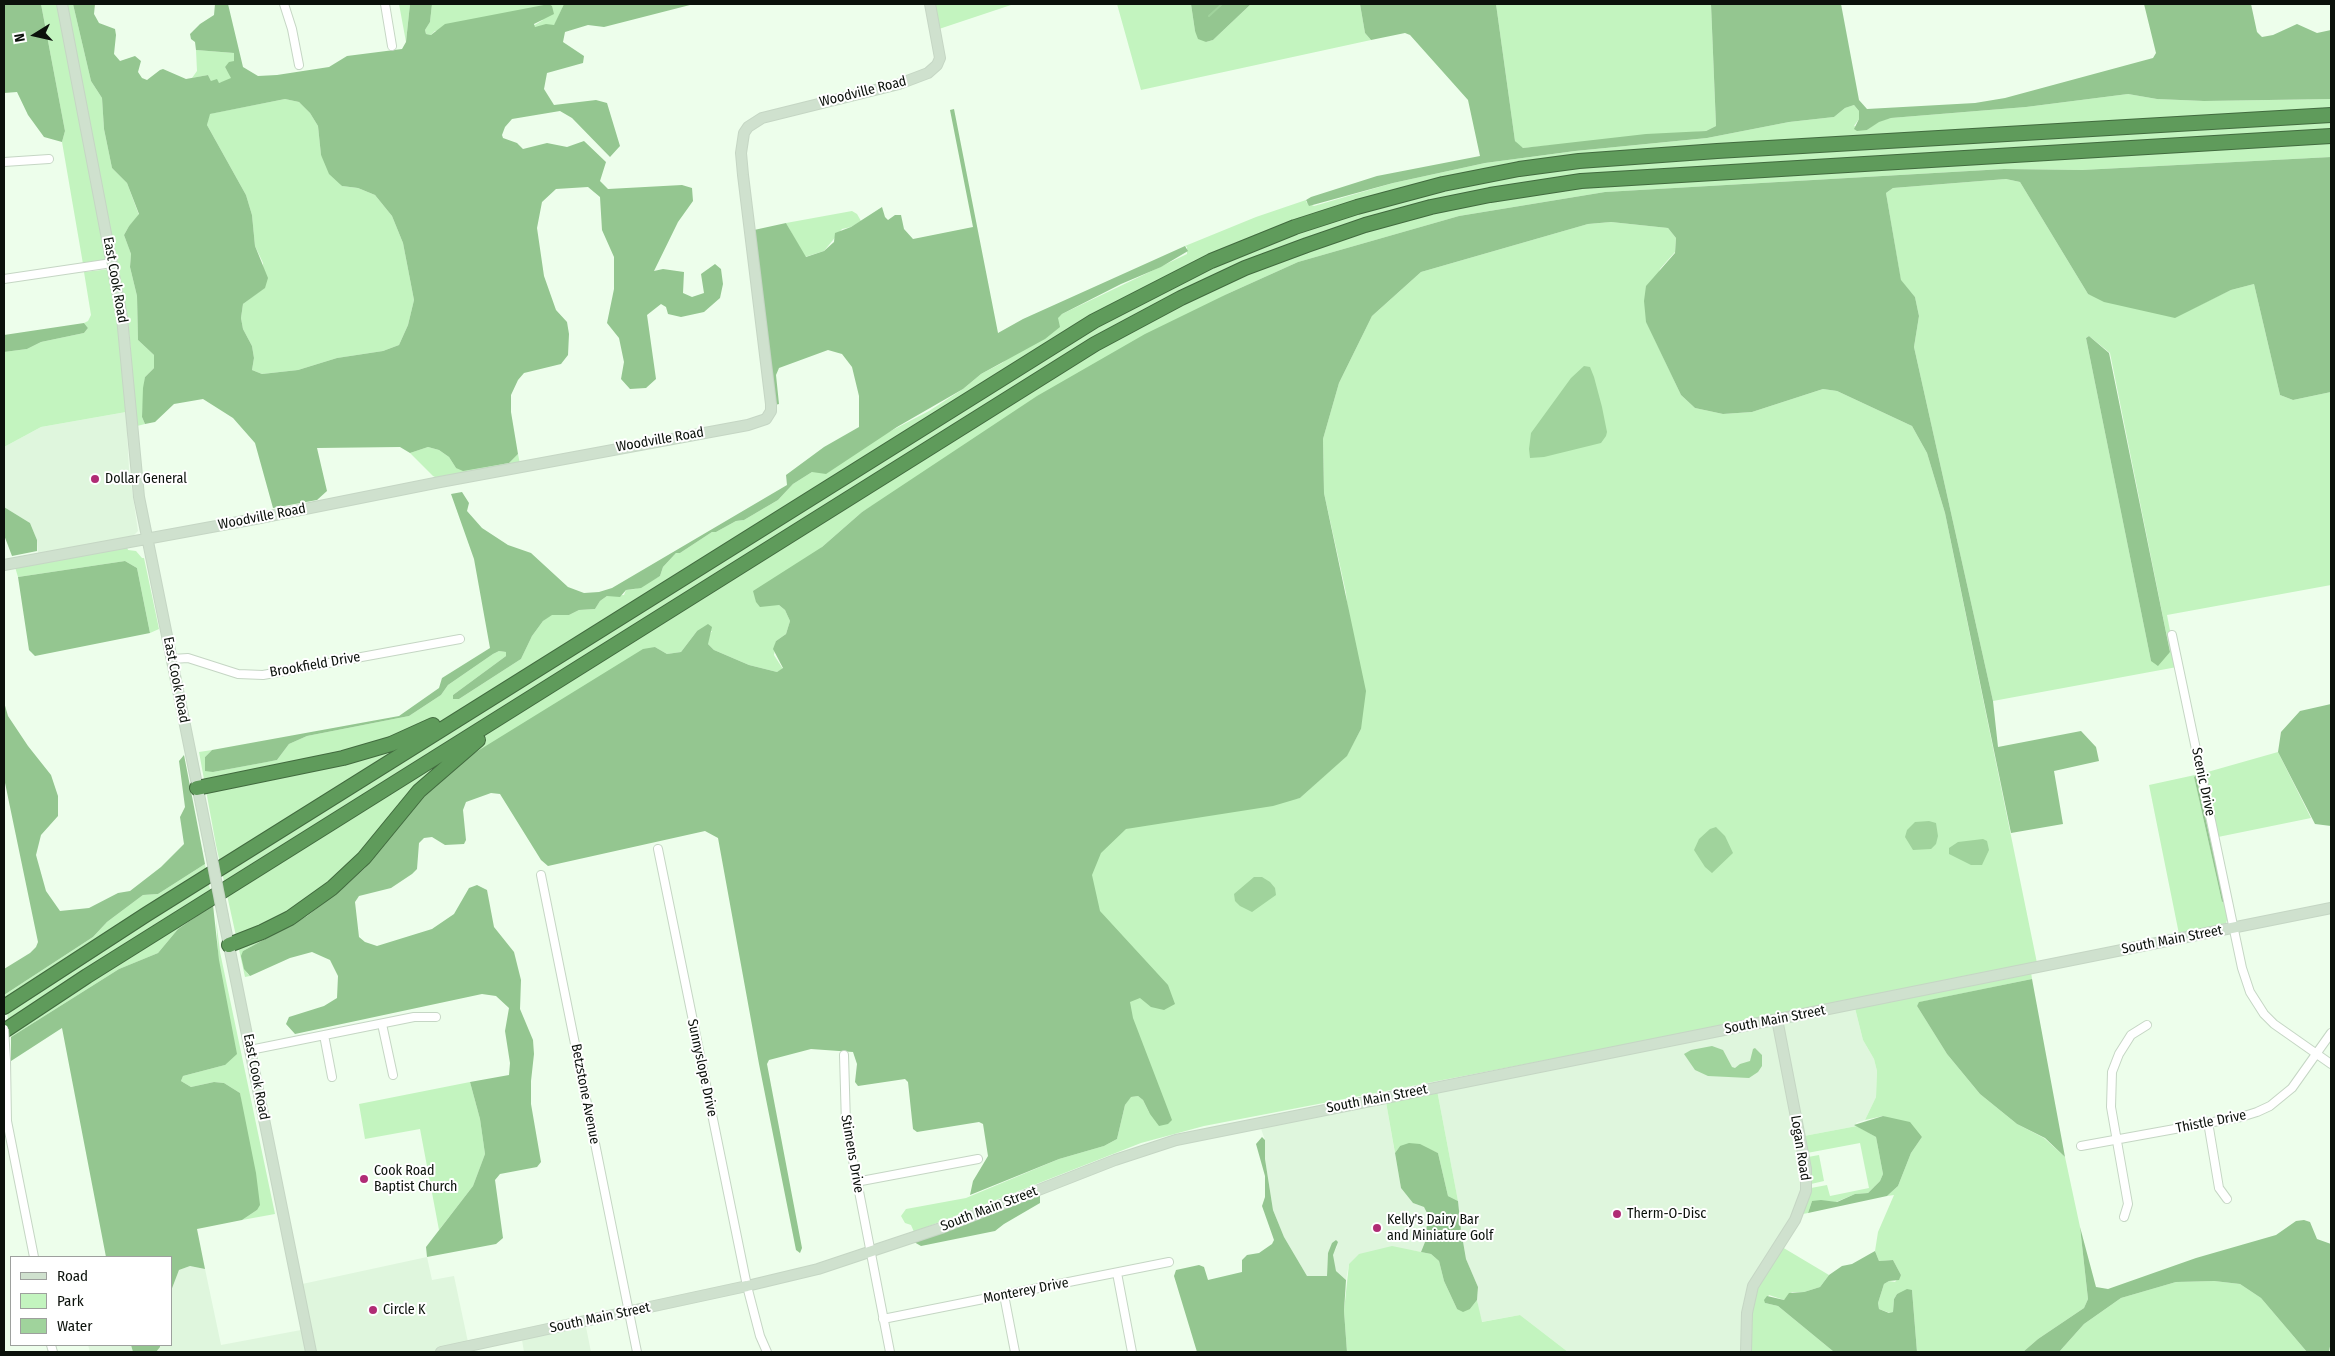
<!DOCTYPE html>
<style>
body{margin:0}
#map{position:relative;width:2335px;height:1356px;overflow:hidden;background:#edfeeb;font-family:"Fira Sans Condensed",sans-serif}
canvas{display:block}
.frame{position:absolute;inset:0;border:5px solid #0b110b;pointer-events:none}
.legend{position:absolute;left:10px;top:1256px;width:162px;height:90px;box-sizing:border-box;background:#fff;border:1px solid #9da09d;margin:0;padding:6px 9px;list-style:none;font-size:15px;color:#0b110b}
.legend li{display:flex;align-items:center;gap:10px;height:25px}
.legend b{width:25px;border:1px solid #9da09d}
.north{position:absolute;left:10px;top:10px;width:50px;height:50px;-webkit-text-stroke:4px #fff;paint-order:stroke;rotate:260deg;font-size:14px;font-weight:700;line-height:20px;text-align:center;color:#0b110b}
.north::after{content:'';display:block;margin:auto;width:18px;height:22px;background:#0b110b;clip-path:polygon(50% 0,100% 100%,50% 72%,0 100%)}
</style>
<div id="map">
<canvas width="2335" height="1356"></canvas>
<div class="frame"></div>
<ul class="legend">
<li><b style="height:6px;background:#cfe1ce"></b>Road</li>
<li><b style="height:14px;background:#c3f4bf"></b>Park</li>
<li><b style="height:14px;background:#a0d39c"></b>Water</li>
</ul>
<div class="north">N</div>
</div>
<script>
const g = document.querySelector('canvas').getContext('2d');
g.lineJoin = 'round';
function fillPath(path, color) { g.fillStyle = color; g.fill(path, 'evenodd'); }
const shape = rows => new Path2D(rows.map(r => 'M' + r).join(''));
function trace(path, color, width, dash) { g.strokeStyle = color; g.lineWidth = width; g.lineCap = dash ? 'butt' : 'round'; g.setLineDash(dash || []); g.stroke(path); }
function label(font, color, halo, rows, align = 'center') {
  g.font = font + ' "Fira Sans Condensed",sans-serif'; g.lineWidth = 4; g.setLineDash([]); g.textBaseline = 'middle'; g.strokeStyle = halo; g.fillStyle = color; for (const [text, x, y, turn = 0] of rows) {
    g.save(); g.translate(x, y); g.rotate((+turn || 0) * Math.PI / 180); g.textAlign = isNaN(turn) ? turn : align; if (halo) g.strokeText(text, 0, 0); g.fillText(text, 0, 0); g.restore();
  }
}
const built = shape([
 [126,412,129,469,138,531,132,537,38,555,37,540,30,523,4,507,4,447,41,427],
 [1855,1008,1863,1040,1874,1059,1877,1071,1876,1097,1865,1120,1856,1123,1857,1126,1804,1136,1783,1022],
 [1774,1024,1802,1171,1802,1190,1792,1219,1748,1286,1744,1302,1742,1352,1568,1352,1520,1315,1481,1322,1477,1300,1478,1287,1466,1259,1461,1230,1458,1201,1437,1090],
 [1386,1102,1401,1188,1413,1203,1424,1207,1428,1215,1425,1242,1421,1252,1410,1250,1349,1264,1346,1280,1336,1271,1332,1255,1338,1245,1328,1253,1327,1276,1307,1276,1284,1237,1273,1210,1265,1159,1265,1140,1260,1126],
 [427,1257,432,1280,454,1276,469,1347,442,1352,156,1352,160,1345,171,1345,171,1291,179,1270,190,1266,205,1269,221,1345,301,1330,293,1286],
 [586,1327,591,1352,524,1352,522,1340],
 [88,1345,131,1345,133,1352,90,1352]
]);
const green = shape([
 [41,4,57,4,108,260,83,264,62,142,65,131],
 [66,4,73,4,91,81,102,98,104,129,112,168,127,183,139,215,129,226,124,235,131,254,130,267,137,296,138,340,154,355,154,368,145,377,142,417,145,424,137,426,128,320],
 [399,4,410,4,406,42],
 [432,4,564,4,554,26,535,27,533,26,543,20,435,31,431,35,426,34,425,30,430,22],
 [934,4,1014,4,939,29],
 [1117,4,1191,4,1195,31,1206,42,1213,40,1251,4,1360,4,1365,33,1371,40,1141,90],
 [1496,4,1711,4,1716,126,1706,131,1523,148,1518,146,1515,141],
 [196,50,234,53,234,61,225,67,232,78,230,80,219,83,211,81,208,75,192,78,197,71],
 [2128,94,2157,99,2204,101,2331,99,2331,157,2082,170,2004,169,1605,192,1459,216,1298,262,1227,294,862,512,822,547,779,605,785,610,790,621,786,634,776,641,774,655,783,669,777,672,749,665,714,650,708,644,708,637,712,631,697,631,681,652,667,654,655,647,463,760,400,822,365,868,343,888,307,916,243,951,247,973,250,976,245,977,216,845,199,752,212,750,205,757,213,772,277,760,289,744,307,736,409,716,441,695,448,685,493,654,499,651,507,652,506,656,453,695,453,699,459,699,521,659,532,636,543,621,552,614,569,615,579,610,595,609,600,601,607,596,624,595,626,590,635,589,660,576,663,567,676,553,680,553,712,532,716,532,736,521,744,520,778,500,793,484,812,472,929,411,963,389,981,374,1002,363,1062,314,1187,254,1187,247,1185,246,1256,217,1306,200,1306,202,1314,206,1393,183,1485,163,1575,151,1707,138,1789,122,1834,117,1845,108,1854,105,1859,111,1859,119,1854,126,1867,130,1879,121,1891,118,2026,107],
 [285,99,299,102,310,113,318,126,321,155,342,186,358,188,375,195,392,216,403,243,414,300,408,325,399,345,383,351,337,358,298,370,262,374,252,370,254,358,252,346,243,329,241,318,243,304,264,288,263,263,255,246,252,215,246,195,207,125,209,114],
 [2006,179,2020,182,2088,294,2175,317,2231,290,2254,284,2280,395,2293,400,2331,392,2331,585,2167,615,2177,667,1993,701,1914,347,1919,316,1915,297,1901,281,1886,193,1893,188],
 [2089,336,2110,353,2170,652,2151,661,2086,338],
 [852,211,857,214,861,221,851,227,842,229,824,251,805,257,786,223],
 [1611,222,1668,228,1676,238,1675,252,1660,269,1646,321,1681,395,1695,408,1723,414,1752,412,1823,389,1837,391,1912,426,1927,453,1945,513,2037,963,1697,1031,1204,1126,1141,1143,914,1232,911,1225,905,1223,901,1216,906,1209,966,1198,1059,1159,1104,1146,1117,1139,1125,1105,1130,1097,1138,1096,1143,1100,1150,1114,1072,886,1100,833,1300,798,1347,755,1361,729,1346,593,1324,493,1323,439,1339,383,1372,316,1421,272,1588,224],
 [110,269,116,302,126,412,41,427,4,447,4,352,27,349,41,342,84,333,88,328,84,323,88,321,91,315,84,272],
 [428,447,439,450,449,457,456,468,509,463,518,454,520,464,439,479,433,476,410,453],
 [127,547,128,550,136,551,142,558,144,558,159,629,150,633,137,568,125,561,18,577,15,567],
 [2278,752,2311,818,2218,837,2204,773],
 [2199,774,2229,914,2226,923,2222,925,2179,934,2149,785,2195,775,2194,777,2222,902,2224,901,2196,775],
 [205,864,213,905,178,929,158,953,119,969,11,1037,4,995,93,937,107,922,143,895,158,894],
 [216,919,220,952,275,1214,242,1220,257,1210,240,1093,224,1083,214,1082,191,1087,181,1081,183,1076,225,1065],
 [2031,972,2032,979,1920,1002,1917,1006,1947,1054,1980,1094,2017,1124,2044,1138,2065,1157,2080,1227,2088,1299,2084,1308,2038,1339,2023,1352,1917,1352,1912,1290,1897,1294,1894,1299,1893,1312,1890,1313,1879,1309,1878,1303,1884,1284,1889,1281,1895,1282,1901,1275,1893,1260,1879,1261,1875,1251,1878,1232,1894,1195,1887,1196,1898,1186,1911,1153,1922,1137,1883,1116,1865,1120,1876,1097,1877,1071,1874,1059,1863,1040,1855,1008],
 [470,1082,480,1119,485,1154,473,1186,439,1230,420,1129,365,1139,359,1104],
 [1437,1090,1458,1201,1448,1196,1438,1153,1429,1149,1400,1146,1395,1153,1386,1102],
 [1857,1126,1876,1137,1883,1174,1880,1181,1868,1193,1855,1194,1836,1202,1812,1201,1808,1213,1803,1214,1811,1188,1827,1185,1830,1196,1869,1188,1860,1143,1807,1153,1804,1136],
 [1819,1155,1824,1181,1811,1184,1808,1157],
 [1392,1246,1431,1254,1439,1261,1444,1281,1457,1309,1470,1309,1477,1300,1482,1322,1520,1315,1568,1352,1347,1352,1344,1311,1349,1264,1359,1254],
 [1782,1247,1829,1275,1820,1287,1804,1292,1792,1292,1784,1300,1769,1295,1765,1303,1778,1306,1834,1352,1749,1352,1751,1310,1755,1293],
 [2214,1281,2240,1284,2261,1298,2307,1352,2059,1352,2084,1324,2121,1298,2176,1282]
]);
const forest = shape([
 [4,4,41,4,65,131,62,142,44,137,28,115,17,92,4,93],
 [73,4,95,4,94,14,99,23,115,29,116,35,114,54,120,61,135,56,141,61,138,72,142,78,147,80,160,70,163,69,186,79,208,75,211,81,217,79,219,83,231,78,225,67,229,62,234,61,234,53,196,50,195,42,191,39,190,34,200,24,214,15,215,4,228,4,243,67,258,76,277,75,329,67,347,56,402,49,406,42,410,4,432,4,430,22,425,30,426,34,431,35,445,24,549,4,552,6,554,14,534,24,535,27,546,24,554,25,564,4,712,4,690,5,604,27,588,25,565,32,563,42,584,56,583,63,547,73,544,89,554,105,596,100,607,103,620,146,610,157,572,118,560,111,512,119,505,127,502,135,503,138,517,143,523,149,547,143,567,147,584,141,606,162,600,181,608,189,682,185,692,188,693,201,678,222,654,271,663,269,684,272,683,293,692,297,704,293,701,274,715,264,721,269,723,284,720,298,704,312,681,317,668,314,666,307,661,304,647,315,656,379,646,388,630,389,621,379,624,362,619,338,607,323,614,289,614,257,602,230,600,197,588,187,556,189,542,202,537,228,544,276,556,310,567,322,569,334,568,355,561,364,524,373,518,380,511,395,511,412,518,454,509,463,463,471,456,468,449,457,439,450,428,447,410,453,400,447,317,448,327,491,317,500,273,508,255,443,233,418,203,399,174,404,155,422,145,424,142,417,143,388,145,377,154,368,154,355,138,340,137,296,130,267,131,254,124,235,129,226,139,214,127,183,112,168,104,129,102,98,91,81],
 [285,99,299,102,310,113,318,126,321,155,329,174,342,186,358,188,375,195,392,216,403,243,414,300,408,325,399,345,383,351,337,358,298,370,262,374,252,370,254,358,252,346,243,329,241,318,243,304,265,288,268,278,255,246,252,215,246,195,207,125,210,114],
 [1191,4,1251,4,1213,40,1206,42,1198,39,1195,31],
 [1360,4,1496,4,1515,141,1523,148,1646,134,1706,131,1716,126,1711,4,1841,4,1859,100,1867,109,1975,103,2005,98,2153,58,2156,53,2144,4,2251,4,2257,32,2262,37,2273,35,2297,24,2317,33,2331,30,2331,99,2204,101,2157,99,2128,94,2026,107,1891,118,1879,122,1867,130,1857,131,1854,129,1859,119,1859,111,1854,105,1845,108,1834,117,1789,122,1707,138,1575,151,1485,163,1393,183,1309,206,1306,200,1311,197,1377,176,1480,156,1468,100,1410,35,1405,33,1371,40,1365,33],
 [954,109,998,333,1023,319,1185,246,1188,251,1161,267,1121,284,1062,314,1058,318,1060,327,1045,339,981,374,963,389,897,427,826,474,812,472,793,484,778,500,744,520,736,521,716,532,712,532,680,553,676,553,663,567,660,576,641,588,626,590,620,597,607,596,600,601,595,609,579,610,569,615,552,615,543,621,532,636,521,659,459,699,453,699,453,695,506,656,506,652,499,651,493,654,448,685,441,695,409,716,307,736,289,744,277,760,267,762,213,772,205,771,205,757,212,750,399,716,439,688,442,678,490,648,474,559,451,494,462,492,469,503,467,511,482,528,508,545,531,553,568,587,584,593,599,592,612,588,787,485,786,475,824,447,859,427,859,396,852,367,842,354,828,350,779,368,776,375,779,404,775,405,754,230,786,223,806,257,824,251,834,242,835,233,851,227,882,207,885,217,888,220,895,215,901,215,904,229,913,239,973,227,950,110],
 [2331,157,2331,392,2293,400,2280,395,2254,284,2231,290,2175,318,2104,302,2088,294,2020,182,2006,179,1893,188,1886,193,1901,280,1915,297,1919,316,1914,347,1993,701,1998,747,2081,731,2096,747,2099,761,2054,771,2063,824,2011,833,1945,513,1927,453,1912,426,1837,391,1823,389,1752,412,1723,414,1695,408,1681,395,1646,322,1644,301,1646,286,1675,253,1676,238,1668,228,1611,222,1588,224,1421,272,1372,316,1339,383,1323,439,1324,493,1366,691,1361,729,1347,756,1300,798,1273,806,1126,829,1101,853,1092,875,1100,911,1168,985,1175,1004,1164,1010,1151,1007,1140,998,1130,1002,1133,1018,1172,1120,1168,1124,1159,1126,1150,1114,1143,1100,1138,1096,1131,1097,1125,1105,1117,1139,1104,1146,1059,1159,970,1195,973,1181,988,1156,983,1124,979,1122,917,1132,913,1129,908,1082,905,1079,858,1086,855,1082,857,1064,853,1052,811,1049,769,1060,767,1064,802,1248,800,1253,796,1250,759,1064,718,838,705,831,548,866,541,860,500,794,491,793,466,802,463,810,466,840,464,844,445,845,432,837,424,838,419,843,417,869,412,874,391,888,359,896,355,902,359,937,365,942,377,946,432,929,454,914,469,888,477,885,487,890,494,927,514,952,521,980,520,1009,533,1040,534,1054,531,1081,531,1104,541,1162,537,1167,500,1174,495,1180,503,1238,496,1244,427,1257,426,1247,473,1186,485,1154,480,1119,470,1082,509,1075,510,1063,505,1031,509,1008,496,996,482,994,295,1034,286,1024,289,1017,324,1006,337,998,338,976,330,960,312,952,290,958,250,976,244,969,241,956,243,951,307,916,343,888,365,868,420,799,463,760,643,649,655,647,667,654,681,652,697,631,708,624,712,627,708,644,714,650,749,665,777,672,783,668,773,649,776,641,786,634,790,621,785,610,779,605,760,607,756,602,753,591,822,547,862,512,1037,396,1145,334,1227,294,1298,262,1459,216,1605,192,2004,169,2082,170],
 [84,323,88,328,84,333,41,342,27,349,4,352,4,335],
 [2089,336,2109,353,2170,652,2158,666,2151,661,2086,338],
 [4,507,30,523,37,540,37,551,12,556,4,535],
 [125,561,137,568,150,633,35,656,29,650,18,577],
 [4,702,8,716,28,746,51,775,58,796,58,816,41,835,36,855,46,891,60,911,89,908,118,893,130,891,161,867,184,844,180,817,185,807,179,761,184,755,205,864,158,894,143,895,107,922,93,937,4,995,4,969,30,953,36,947,38,942,4,778],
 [2331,704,2331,826,2315,824,2278,752,2281,732,2300,711],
 [2196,775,2224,901,2222,902,2194,777],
 [213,905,219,960,237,1054,225,1065,183,1076,181,1081,191,1087,214,1082,224,1083,240,1093,256,1173,260,1205,257,1210,242,1220,197,1229,205,1269,190,1266,179,1270,171,1291,171,1257,106,1257,62,1028,11,1061,11,1037,119,969,158,953,178,929],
 [2032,979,2065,1157,2045,1138,2017,1124,1980,1094,1947,1054,1917,1006,1919,1002],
 [1883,1116,1910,1122,1922,1137,1911,1153,1898,1186,1887,1196,1808,1213,1812,1201,1821,1200,1837,1202,1855,1194,1868,1193,1880,1181,1883,1174,1876,1137,1854,1125],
 [1262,1137,1265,1140,1265,1159,1273,1210,1284,1237,1307,1276,1327,1276,1328,1253,1332,1243,1336,1240,1338,1242,1333,1255,1336,1271,1346,1280,1344,1311,1347,1352,1197,1352,1174,1276,1176,1270,1199,1265,1204,1267,1208,1280,1242,1272,1242,1260,1247,1255,1259,1253,1272,1244,1274,1240,1262,1206,1265,1197,1265,1176,1256,1144],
 [1409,1143,1420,1144,1438,1153,1448,1196,1458,1201,1461,1230,1466,1259,1478,1287,1477,1300,1470,1309,1463,1312,1457,1309,1444,1281,1439,1261,1431,1254,1421,1252,1425,1242,1428,1215,1424,1207,1413,1203,1401,1188,1395,1153,1400,1146],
 [1040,1192,1040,1203,1004,1224,995,1231,921,1246,914,1242],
 [2304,1220,2310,1222,2317,1239,2331,1244,2331,1341,2329,1352,2307,1352,2261,1298,2240,1284,2214,1281,2176,1282,2121,1298,2084,1324,2059,1352,2023,1352,2038,1339,2084,1308,2088,1299,2080,1227,2096,1287,2108,1289,2196,1258,2276,1235,2296,1221],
 [1875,1251,1879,1261,1893,1260,1901,1275,1899,1280,1889,1281,1884,1284,1878,1303,1879,1309,1889,1313,1893,1312,1894,1299,1897,1294,1907,1289,1912,1290,1917,1352,1834,1352,1778,1306,1765,1303,1764,1300,1767,1296,1784,1300,1789,1293,1804,1292,1820,1287,1829,1275,1842,1266,1852,1264],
 [131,1345,160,1345,160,1347,156,1352,133,1352]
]);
const water = shape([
 [1584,366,1590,367,1594,377,1602,407,1607,432,1606,436,1601,443,1544,457,1530,458,1529,449,1531,433,1571,378],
 [1929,821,1936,823,1938,836,1936,844,1931,849,1913,850,1905,837,1907,830,1915,822],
 [1716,827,1725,836,1733,853,1712,873,1705,867,1694,850,1699,839,1710,829],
 [1983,839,1987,841,1989,850,1982,865,1971,865,1949,854,1949,848,1958,842],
 [1254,877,1262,877,1270,882,1275,888,1276,895,1252,912,1240,906,1235,901,1234,894],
 [1712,1046,1723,1050,1732,1067,1735,1068,1740,1064,1750,1061,1753,1049,1755,1048,1762,1055,1762,1066,1758,1072,1749,1078,1708,1076,1695,1070,1684,1054,1691,1050]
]);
const stream = shape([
 [1209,16,1222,4]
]);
const street = shape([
 [284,4,292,29,299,65],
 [385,4,392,46],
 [4,162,49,159],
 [4,279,112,263],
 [2172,635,2242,968,2250,992,2264,1014,2274,1024,2331,1064],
 [172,659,188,658,238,674,263,675,460,639],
 [658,849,747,1286,760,1336,767,1352],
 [541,875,637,1352],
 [382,1024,393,1075],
 [324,1035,332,1077],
 [250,1050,414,1017,436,1017],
 [844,1055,846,1124,890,1352],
 [6,1060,7,1121,34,1257],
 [2208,1122,2219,1188,2227,1199],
 [2081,1146,2241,1117,2257,1112,2270,1106,2292,1088,2331,1033],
 [856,1182,978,1159],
 [2124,1217,2128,1204,2111,1107,2112,1072,2119,1054,2131,1035,2147,1025],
 [1117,1273,1132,1352],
 [1004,1295,1015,1352],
 [883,1319,1169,1262],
 [51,1345,53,1352]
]);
const secondary = shape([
 [62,4,122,317,139,497,210,849],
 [4,565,255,519,440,482,748,425,766,419,771,411,771,404,743,175,741,153,744,133,748,127,762,118,899,84,928,73,937,65,940,58,930,4],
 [223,916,311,1352],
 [441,1352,747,1286,818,1269,944,1227,1115,1160,1176,1140,2331,908],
 [1746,1352,1747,1313,1753,1286,1795,1220,1806,1191,1806,1169,1777,1019]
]);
const highway = shape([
 [197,788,343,758,391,744,433,725],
 [229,945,262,932,290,918,332,888,364,858,419,791,478,740],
 [4,1007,147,914,1094,321,1211,261,1295,227,1357,207,1443,184,1519,169,1579,161,1717,151,2331,115],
 [4,1031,87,976,1095,344,1181,298,1245,268,1307,245,1365,225,1431,207,1490,195,1581,181,2331,136]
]);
const streetBridge = shape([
 [4,1029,6,1060]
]);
const secondaryBridge = shape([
 [210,849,223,916]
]);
const markers = [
 [95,479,5,"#b02c75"],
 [364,1179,5,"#b02c75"],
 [1617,1214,5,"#b02c75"],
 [1377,1228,5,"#b02c75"],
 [373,1310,5,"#b02c75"]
];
const streetNames = [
 ["Woodville Road",863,92,-14],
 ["East Cook Road",115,280,80],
 ["Woodville Road",660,440,-10],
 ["Woodville Road",262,517,-11],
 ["Brookfield Drive",315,665,-10],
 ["East Cook Road",176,680,79],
 ["Scenic Drive",2203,782,78],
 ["South Main Street",2172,940,-11],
 ["South Main Street",1775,1020,-11],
 ["Sunnyslope Drive",702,1068,78],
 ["East Cook Road",256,1077,79],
 ["Betzstone Avenue",585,1094,79],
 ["South Main Street",1377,1099,-11],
 ["Thistle Drive",2211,1122,-11],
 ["Logan Road",1800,1148,81],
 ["Stimens Drive",852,1154,80],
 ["South Main Street",989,1209,-21],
 ["Monterey Drive",1026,1291,-11],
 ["South Main Street",600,1318,-12]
];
const poiNames = [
 ["Dollar General",105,479],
 ["Cook Road",374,1171],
 ["Baptist Church",374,1187],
 ["Therm-O-Disc",1627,1214],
 ["Kelly's Dairy Bar",1387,1220],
 ["and Miniature Golf",1387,1236],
 ["Circle K",383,1310]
];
fillPath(built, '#dff6dd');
fillPath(green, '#c3f4bf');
fillPath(forest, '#94c690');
fillPath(water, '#a0d39c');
trace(stream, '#a0d39c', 2);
trace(street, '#c5d6c4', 10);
trace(secondary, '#c5d6c4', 12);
trace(highway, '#426b3f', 16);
trace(street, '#fff', 8);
trace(secondary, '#cfe1ce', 10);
trace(highway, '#5f9b5b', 14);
trace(streetBridge, '#c5d6c4', 10, []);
trace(secondaryBridge, '#c5d6c4', 12, []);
trace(streetBridge, '#fff', 8);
trace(secondaryBridge, '#cfe1ce', 10);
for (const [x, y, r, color] of markers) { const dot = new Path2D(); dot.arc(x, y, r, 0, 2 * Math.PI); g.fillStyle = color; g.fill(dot); trace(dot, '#fff', 2); }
label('14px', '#0b110b', '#fff', streetNames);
label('14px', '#0b110b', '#fff', poiNames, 'left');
</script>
